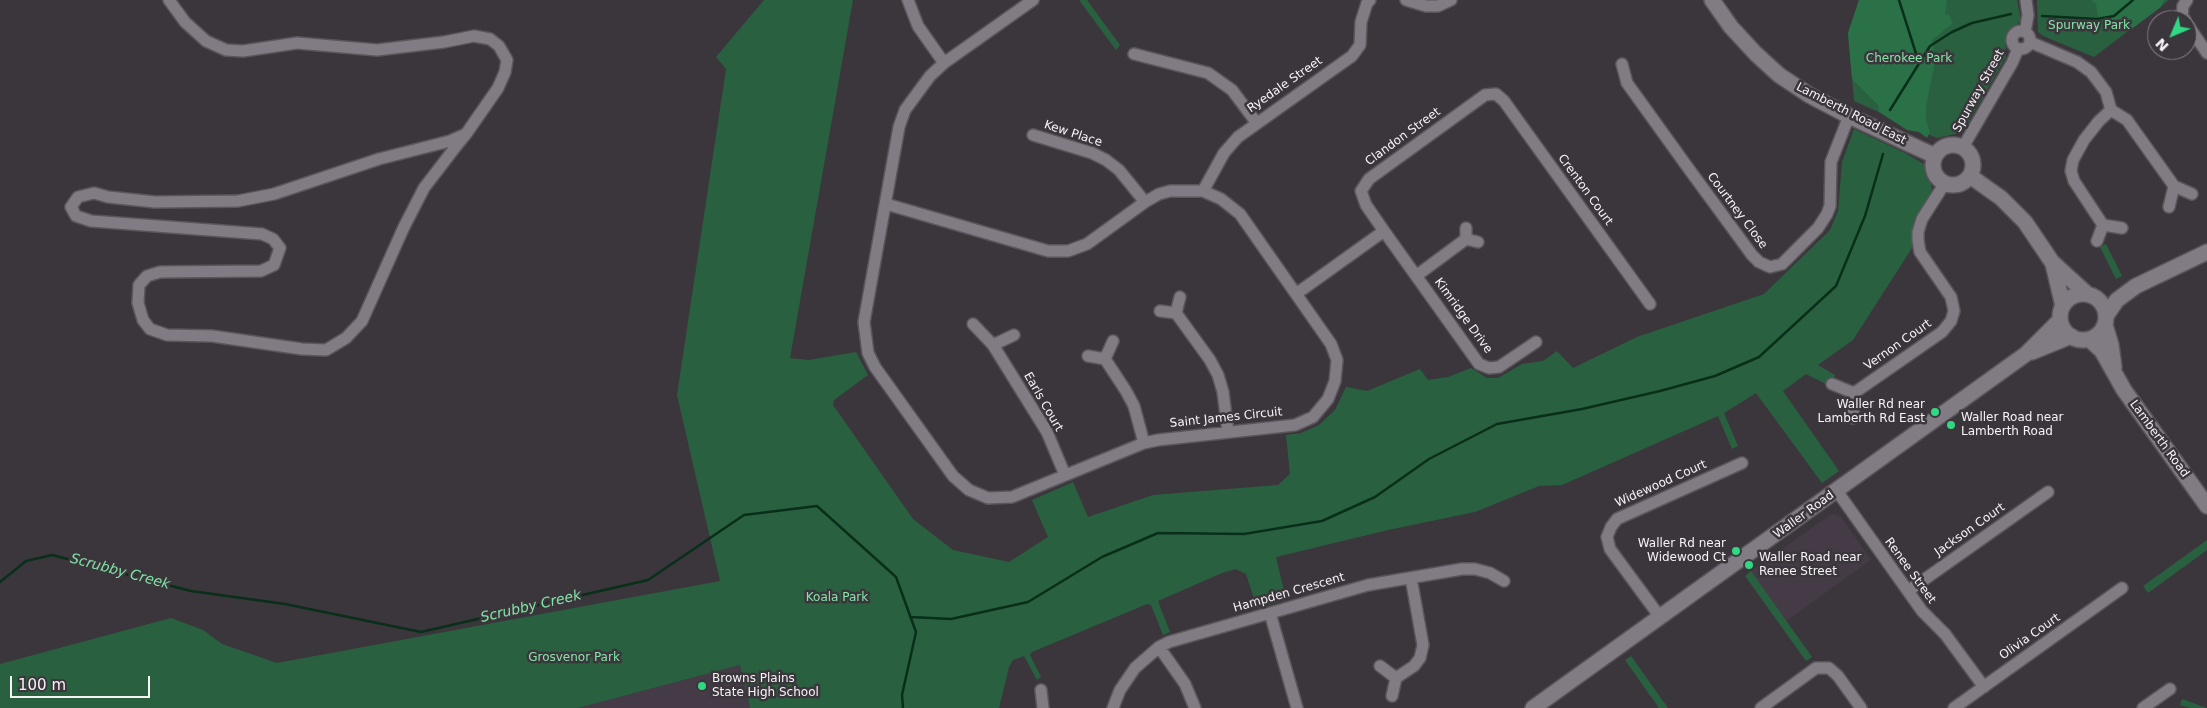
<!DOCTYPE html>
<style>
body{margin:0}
#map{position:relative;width:2207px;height:708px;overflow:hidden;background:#3b363c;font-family:"DejaVu Sans",sans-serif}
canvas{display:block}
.north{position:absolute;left:2147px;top:10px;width:50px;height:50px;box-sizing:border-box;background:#3b363c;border:1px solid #868287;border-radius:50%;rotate:225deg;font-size:14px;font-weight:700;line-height:20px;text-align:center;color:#f6f3f7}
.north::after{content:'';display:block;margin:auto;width:18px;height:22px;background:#30d883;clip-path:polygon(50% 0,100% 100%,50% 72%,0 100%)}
.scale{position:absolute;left:10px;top:676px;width:140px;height:22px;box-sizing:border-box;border:2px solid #f6f3f7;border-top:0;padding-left:6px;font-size:15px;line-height:18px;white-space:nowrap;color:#f6f3f7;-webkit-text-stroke:4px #3b363c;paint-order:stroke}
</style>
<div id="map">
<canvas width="2207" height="708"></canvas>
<div class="north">N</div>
<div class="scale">100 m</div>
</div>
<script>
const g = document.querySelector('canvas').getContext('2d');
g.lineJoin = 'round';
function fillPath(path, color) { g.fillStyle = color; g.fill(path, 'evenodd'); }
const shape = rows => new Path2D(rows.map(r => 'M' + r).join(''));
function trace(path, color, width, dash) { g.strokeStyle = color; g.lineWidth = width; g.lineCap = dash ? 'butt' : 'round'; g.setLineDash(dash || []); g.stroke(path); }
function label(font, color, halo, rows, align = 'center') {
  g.font = font + ' "DejaVu Sans",sans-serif'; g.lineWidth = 5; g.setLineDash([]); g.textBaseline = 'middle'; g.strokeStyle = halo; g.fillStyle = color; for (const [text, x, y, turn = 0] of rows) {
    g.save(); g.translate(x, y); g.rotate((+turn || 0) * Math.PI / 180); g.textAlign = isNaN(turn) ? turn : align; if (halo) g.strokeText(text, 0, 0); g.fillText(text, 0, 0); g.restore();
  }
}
const built = shape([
 [1835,514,1841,517,1871,560,1786,621,1751,571,1830,515],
 [740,665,750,708,578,708]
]);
const green = shape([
 [764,0,853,0,790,358,809,360,856,352,868,375,834,400,833,405,913,519,953,550,1009,562,1048,537,1032,500,1073,482,1088,517,1153,495,1278,485,1290,474,1286,435,1301,433,1319,425,1335,410,1346,387,1367,391,1420,369,1428,380,1448,377,1471,368,1487,378,1498,378,1522,364,1543,361,1557,351,1573,368,1637,337,1764,294,1830,230,1838,211,1842,162,1854,129,1905,153,1924,164,1931,180,1932,194,1917,219,1912,248,1853,340,1818,365,1835,375,1830,386,1806,374,1783,391,1839,471,1822,483,1756,393,1724,413,1738,446,1732,449,1718,416,1562,485,1539,486,1475,512,1388,530,1276,557,1286,600,1257,608,1246,574,1236,569,1222,573,1158,601,1170,632,1163,635,1151,605,1147,604,1032,652,1030,655,1041,677,1037,680,1024,656,1013,660,1009,667,999,708,750,708,740,665,578,708,0,708,0,664,171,618,203,630,222,644,277,663,720,581,677,395,726,69,716,57],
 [1079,0,1087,0,1120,45,1116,50],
 [1859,0,2017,0,2021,20,2005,38,2006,57,1968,123,1955,134,1937,138,1854,101,1848,33],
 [2037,0,2169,0,2094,57,2043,36,2038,32],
 [2106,244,2122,276,2116,279,2100,247],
 [2207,540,2207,550,2148,593,2143,586],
 [1751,571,1812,657,1806,661,1745,576],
 [1631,656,1668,708,1659,708,1625,660],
 [2182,699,2207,708,2190,708,2180,705]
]);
const forest = shape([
 [1859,0,1947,0,1945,14,1949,15,1953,23,1932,40,1935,61,1926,107,1926,121,1930,132,1927,138,1919,132,1907,130,1879,112,1878,105,1852,79,1848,33],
 [2091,0,2164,0,2161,7,2129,31,2111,23,2102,23,2098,16,2096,4]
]);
const stream = shape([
 [1899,0,1919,63],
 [2042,16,2097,19,2114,16,2133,0],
 [1890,110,1930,46,1952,32,1972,23,2011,14],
 [0,582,26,561,52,555,191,591,285,604,421,632,648,580,744,515,817,506,896,577,916,632,902,695,903,708],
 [910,617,951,619,1028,602,1102,557,1158,533,1244,534,1322,521,1375,497,1429,459,1497,424,1582,409,1660,391,1715,376,1759,357,1836,286,1865,216,1883,154]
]);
const street = shape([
 [169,0,185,22,206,41,226,50,243,51,297,43,377,50,444,42,474,36,490,39,499,46,507,60,505,72,498,88,466,134,457,145,424,188,403,229,362,321,346,338,326,350,302,349,212,336,167,335,150,329,143,320,138,303,139,285,147,276,160,272,261,271,274,265,280,248,273,239,262,234,91,221,76,216,71,207,78,197,94,193,108,197,155,202,238,201,274,194,379,159,450,141,466,134],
 [908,0,918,26,944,63],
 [1406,0,1426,6,1438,6,1451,0],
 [2185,20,2182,16,2183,6,2187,0],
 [2187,24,2207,53],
 '2012 40a9 9 0 1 1 18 0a9 9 0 1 1-18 0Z',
 [2025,32,2028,15,2026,0],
 [2030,42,2077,62,2091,72,2106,92,2111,110,2127,120,2174,186,2192,194],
 [1134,54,1208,73,1232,90,1256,122],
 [1622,64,1627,83,1686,165,1752,255,1759,262,1770,267,1782,264,1818,228,1827,214,1830,206,1831,162,1849,116],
 [1033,135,1092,153,1106,160,1119,170,1145,202],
 [1963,147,2012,63,2018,49],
 [1203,191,1224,153,1238,137,1352,56,1360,45,1361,22,1367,3,1370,0],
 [886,204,1048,251,1068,251,1087,244,1145,202,1159,194,1170,191,1203,191,1221,199,1240,214,1331,344,1337,360,1335,381,1328,399,1313,417,1295,425,1158,440,1144,443,1012,497,988,498,969,490,953,476,875,367,868,353,864,322,899,127,905,110,930,76,944,63,1033,0],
 [2169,207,2174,186],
 [2103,225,2074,181,2071,171,2073,160,2084,140,2099,121,2111,110],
 [1466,228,1466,239,1478,242],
 [1384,231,1479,364,1489,368,1499,367,1536,342],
 [2097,241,2103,225,2122,228],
 [1416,276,1466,239],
 [1296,294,1384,231,1366,205,1361,191,1369,179,1485,95,1496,94,1504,101,1650,304],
 [1160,311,1176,313,1180,297],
 [1176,313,1210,360,1218,375,1223,392,1228,432],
 [973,324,993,345,1014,335],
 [993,345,1047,432,1065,475],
 [1088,356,1105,359,1113,341],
 [1105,359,1126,391,1134,406,1144,443],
 [1832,384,1854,393,1853,418],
 [1854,393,1942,332,1951,321,1954,311,1951,297,1920,252,1918,240,1918,232,1922,219,1945,183],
 [1837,491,1922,611,1945,634,1984,687],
 [1908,591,2048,492],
 [1270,613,1297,708],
 [1660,617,1610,549,1607,537,1611,527,1617,519,1742,463],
 [1159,647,1185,684,1195,708],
 [1380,666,1396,678,1392,696],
 [1396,678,1414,666,1420,658,1423,645,1411,578],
 [1041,690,1043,708],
 [1113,708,1120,690,1135,668,1159,647,1169,642,1368,585,1462,569,1475,569,1490,573,1504,581],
 [1761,708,1816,668,1829,668,1838,676,1861,708],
 [1954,708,2122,588],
 [2143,708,2170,689]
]);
const secondary = shape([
 [1712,0,1731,27,1756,54,1779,75,1809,95,1849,116,1935,156],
 '1933 165a20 20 0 1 1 40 0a20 20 0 1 1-40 0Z',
 [1970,176,2001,198,2025,222,2052,262,2087,294],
 [2053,264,2063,306],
 '2060 317a23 23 0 1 1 46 0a23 23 0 1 1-46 0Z',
 [2106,316,2117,300,2136,286,2207,252],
 [2105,325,2111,345,2114,367],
 [2089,339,2102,351,2124,390,2207,506],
 [2032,352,2071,336],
 [1533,708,2026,354,2060,320]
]);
const markers = [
 [1935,412,5,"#30d883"],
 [1951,425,5,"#30d883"],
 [1736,551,5,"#30d883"],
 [1749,565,5,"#30d883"],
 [702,686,5,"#30d883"]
];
const parkNames = [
 ["Spurway Park",2089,26],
 ["Cherokee Park",1909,59],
 ["Koala Park",837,598],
 ["Grosvenor Park",574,658]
];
const streetNames = [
 ["Ryedale Street",1285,85,-35],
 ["Spurway Street",1979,91,-61],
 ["Lamberth Road East",1851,114,27],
 ["Kew Place",1073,134,18],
 ["Clandon Street",1403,137,-36],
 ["Crenton Court",1585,190,54],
 ["Courtney Close",1737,211,53],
 ["Kimridge Drive",1463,316,54],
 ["Vernon Court",1898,345,-35],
 ["Earls Court",1043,402,60],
 ["Saint James Circuit",1226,418,-6],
 ["Lamberth Road",2159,439,54],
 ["Widewood Court",1661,484,-24],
 ["Waller Road",1804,515,-36],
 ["Jackson Court",1970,530,-35],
 ["Renee Street",1910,571,54],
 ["Hampden Crescent",1289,593,-16],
 ["Olivia Court",2030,637,-35]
];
const poiNames = [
 ["Waller Rd near",1925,405,"right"],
 ["Lamberth Rd East",1925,419,"right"],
 ["Waller Road near",1961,418],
 ["Lamberth Road",1961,432],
 ["Waller Rd near",1726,544,"right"],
 ["Widewood Ct",1726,558,"right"],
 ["Waller Road near",1759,558],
 ["Renee Street",1759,572],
 ["Browns Plains",712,679],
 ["State High School",712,693]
];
const waterNames = [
 ["Scrubby Creek",120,572,15],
 ["Scrubby Creek",531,607,-13]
];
fillPath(built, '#453b47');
fillPath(green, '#296140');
fillPath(forest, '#2a7148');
trace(stream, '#092f1a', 2.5);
trace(street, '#59555a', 14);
trace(secondary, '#59555a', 18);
trace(street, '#817b83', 11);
trace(secondary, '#817b83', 15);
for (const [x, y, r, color] of markers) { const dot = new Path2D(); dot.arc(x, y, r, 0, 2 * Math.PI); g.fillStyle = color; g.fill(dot); trace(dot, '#3b363c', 2); }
label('12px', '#83e4a8', '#3b363c', parkNames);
label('12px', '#f6f3f7', '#3b363c', streetNames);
label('12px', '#f6f3f7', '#3b363c', poiNames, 'left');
label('italic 14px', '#82e3a6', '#3b363c', waterNames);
</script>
